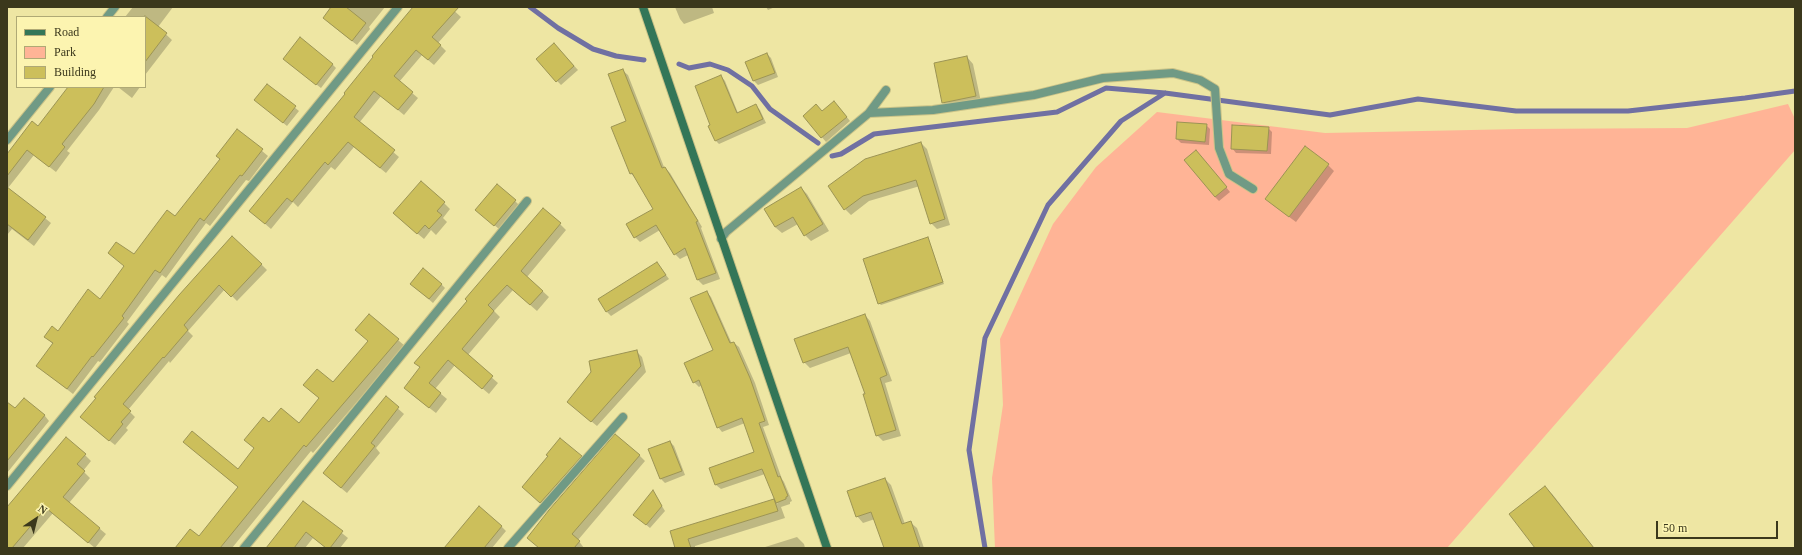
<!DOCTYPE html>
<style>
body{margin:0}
#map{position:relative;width:1802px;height:555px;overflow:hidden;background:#eee6a3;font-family:"Times New Roman",serif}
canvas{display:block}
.frame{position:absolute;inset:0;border:8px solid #3b381c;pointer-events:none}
.legend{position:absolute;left:16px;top:16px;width:130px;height:72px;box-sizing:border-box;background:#fcf4b0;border:1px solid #afa975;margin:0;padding:5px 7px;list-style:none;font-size:12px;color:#3b381c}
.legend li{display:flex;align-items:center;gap:8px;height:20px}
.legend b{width:20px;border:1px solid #afa975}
.north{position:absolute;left:16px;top:499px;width:40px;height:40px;-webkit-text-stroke:3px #fcf4b0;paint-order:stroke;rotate:35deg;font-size:11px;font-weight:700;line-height:16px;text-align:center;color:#3b381c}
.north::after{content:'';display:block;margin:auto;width:14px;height:18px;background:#3b381c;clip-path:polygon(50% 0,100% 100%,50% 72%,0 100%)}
.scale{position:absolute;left:1656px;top:521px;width:122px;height:18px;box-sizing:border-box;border:2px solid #3b381c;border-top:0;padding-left:5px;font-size:12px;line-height:14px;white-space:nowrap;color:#3b381c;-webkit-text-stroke:3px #fcf4b0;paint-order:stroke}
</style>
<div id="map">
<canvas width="1802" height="555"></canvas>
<div class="frame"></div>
<ul class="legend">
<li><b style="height:5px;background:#337658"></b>Road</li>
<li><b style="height:11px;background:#ffb496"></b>Park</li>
<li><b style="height:11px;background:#ccbf5b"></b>Building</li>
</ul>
<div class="north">N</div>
<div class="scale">50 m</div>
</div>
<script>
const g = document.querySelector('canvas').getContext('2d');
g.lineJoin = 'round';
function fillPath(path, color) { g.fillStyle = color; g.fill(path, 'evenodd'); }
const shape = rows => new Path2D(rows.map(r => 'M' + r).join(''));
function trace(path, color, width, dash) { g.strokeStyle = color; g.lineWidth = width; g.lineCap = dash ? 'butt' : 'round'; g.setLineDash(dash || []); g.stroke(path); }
const green = shape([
 [1788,104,1795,119,1795,150,1447,548,995,548,992,478,1003,405,1000,339,1053,224,1096,167,1157,112,1325,133,1520,129,1687,128]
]);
const shadow = shape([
 [133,7,173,7,158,27,172,40,145,75,145,17,125,17],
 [333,7,385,7,369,27,370,29,357,45,329,23],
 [415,7,450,7,461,17,438,43,446,51,434,65,422,55,399,82,418,98,404,115,381,96,359,123,399,157,386,173,354,147,335,170,331,167,298,207,293,202,271,229,256,216,346,94],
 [675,7,712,7,714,13,684,24,680,19],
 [766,7,775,7,768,10],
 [558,48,578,70,561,85,537,60],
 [767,54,771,58,778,77,758,85,754,81,747,62],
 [967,57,973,64,981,102,949,109,943,103],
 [288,63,332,64,336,68,321,88],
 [622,70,628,75,664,167,670,173,702,227,701,228,720,279,703,285,698,280,688,255,680,259,675,254,660,230,640,242,635,237,654,209,636,178,630,173],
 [721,76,725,81,738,113,756,106,760,110,766,123,719,144,715,140,712,125],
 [267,85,299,111,287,126,255,100],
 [69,87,114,87,99,110,67,151,70,153,56,172,34,155,8,188,51,223,34,246,12,229,7,235,7,155,38,127],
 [118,87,140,87,132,98],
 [838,106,850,121,826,142,804,116,822,112],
 [1206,125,1210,129,1209,145,1181,143,1177,139],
 [1268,128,1272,132,1271,154,1236,153,1232,148],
 [237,130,268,156,249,181,246,180,210,226,206,223,166,278,162,275,127,322,129,324,100,362,98,361,73,394,37,366,53,344,45,337,58,333,100,300,125,266,109,253,134,256,175,217,221,159],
 [921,143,927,149,950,225,937,229,931,223,920,186,869,201,851,215,845,209],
 [1200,155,1230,192,1219,201,1215,197],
 [1328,165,1334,171,1296,222,1273,205],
 [801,188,807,194,829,231,811,241,805,235,798,224,782,233,775,227,765,209],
 [515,201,519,205,499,229,481,214],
 [444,203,450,209,443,218,447,222,436,235,431,230,424,239,400,219],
 [560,224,566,230,527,277,549,297,537,311,513,290,494,311,500,317,467,356,498,383,489,394,455,365,435,389,447,399,436,413,411,394,421,368,416,363],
 [928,238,944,284,881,305,879,303],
 [657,263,669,279,611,316,607,312],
 [261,264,267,270,237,301,225,289,188,331,193,336,170,363,169,361,128,410,135,417,126,428,128,430,115,445,87,423,179,295],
 [441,284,445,288,433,303,416,288],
 [707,292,711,297,732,344,734,343,739,347,755,383,769,425,763,427,782,479,784,482,792,501,790,502,790,504,781,507,785,518,695,546,695,548,676,548,671,532,774,500,778,504,765,474,721,489,716,485,710,468,755,452,745,423,722,432,718,427,702,385,699,387,694,382,686,364,715,351],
 [865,315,870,321,892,381,885,383,901,436,883,441,877,435,866,394,851,353,810,368,804,362],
 [398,340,405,346,313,453,311,451,232,548,176,548,199,538,239,488,184,442,238,470,255,449,245,440,269,424,299,424,320,399,304,385,333,383],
 [636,351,642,357,646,372,597,426,574,407],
 [386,398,404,414,376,448,380,453,347,493,330,479],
 [7,403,15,410,45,416,49,421,7,473],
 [670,442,674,446,685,475,665,483,661,479],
 [85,455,91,461,83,471,90,478,69,503,106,534,95,548,53,513,23,548,7,548,7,508],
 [639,455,645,461,578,540,584,548,539,548],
 [581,456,584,460,544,505,526,490],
 [885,479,891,485,905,524,910,522,917,528,924,548,885,548,875,519,863,523,857,516],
 [1545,487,1553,495,1594,548,1537,548],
 [653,492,665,511,650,528,639,519],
 [303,502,348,538,340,548,326,548,313,538,305,548,267,548],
 [500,525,506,531,492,548,446,548],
 [797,537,804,544,805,548,762,548]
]);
const stream = shape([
 [530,7,558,28,593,49,616,56,644,60],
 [679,64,689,68,710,64,728,70,752,86,770,109,818,143],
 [832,156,841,154,874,134,1057,112,1106,88,1165,93,1330,115,1418,99,1516,111,1628,111,1745,98,1795,91],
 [985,548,969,450,985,338,1048,205,1121,121,1165,93]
]);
const building = shape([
 [331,7,346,7,366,23,352,41,323,18,331,7],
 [413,7,459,7,432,37,441,45,428,60,416,50,394,76,413,92,398,110,374,91,354,117,395,150,380,168,348,142,328,165,325,162,292,202,287,198,265,224,249,211,345,94,344,93,373,57,372,56,413,7],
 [145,16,167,33,145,62,145,16],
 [300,37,333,64,316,85,283,59,300,37],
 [554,43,574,66,556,82,536,59,554,43],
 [767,53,775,73,753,81,745,62,767,53],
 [967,56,976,96,942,103,934,63,967,56],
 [623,69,662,168,665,167,698,221,696,222,716,273,697,280,685,248,674,255,656,225,634,238,626,224,653,209,632,173,630,174,611,127,626,121,608,74,623,69],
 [721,75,737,113,756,104,763,119,715,141,708,126,710,125,695,86,721,75],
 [267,84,296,106,283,123,254,100,267,84],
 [68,87,104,87,94,104,62,144,65,147,49,167,27,150,7,176,7,154,32,121,38,126,68,87],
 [834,101,847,117,821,138,803,116,816,104,822,111,834,101],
 [1177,122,1207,124,1205,142,1176,139,1177,122],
 [1232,125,1269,127,1267,151,1231,149,1232,125],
 [237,129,263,149,242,176,240,175,204,221,200,218,160,273,155,270,122,316,124,318,93,357,92,356,67,389,36,366,53,343,44,337,52,326,58,331,88,289,100,299,124,266,108,253,116,242,134,254,167,210,175,216,220,159,216,156,237,129],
 [921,142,945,219,930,224,916,180,863,196,844,210,828,186,865,159,921,142],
 [1305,146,1329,164,1289,217,1265,199,1305,146],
 [1196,150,1227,187,1215,197,1184,160,1196,150],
 [421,181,445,202,437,211,442,215,429,229,425,225,417,234,393,213,421,181],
 [497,184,516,200,494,226,475,210,497,184],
 [7,187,46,217,28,240,7,224,7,187],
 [801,187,823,224,804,236,793,217,775,227,764,209,801,187],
 [543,208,561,223,521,271,543,291,530,305,507,285,488,305,494,311,462,349,493,376,482,389,448,360,429,383,441,393,429,408,404,388,420,367,414,363,467,301,465,299,543,208],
 [232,236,262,264,231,297,219,285,184,325,188,330,164,358,163,357,123,404,131,411,121,422,123,424,109,441,80,417,96,398,94,397,179,295,232,236],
 [928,237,943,282,878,304,863,259,928,237],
 [657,262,666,275,606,312,598,299,657,262],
 [423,268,442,284,429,299,410,284,423,268],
 [707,291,730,343,734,342,750,378,765,421,759,423,778,477,780,476,788,496,786,497,786,499,776,503,762,469,715,485,709,468,754,452,742,418,717,428,699,380,693,383,684,363,713,350,690,298,707,291],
 [369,314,399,339,306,447,304,445,220,548,175,548,190,529,199,536,238,487,183,442,192,431,238,469,254,448,244,440,263,417,269,422,281,408,299,423,319,398,303,385,317,369,333,382,368,341,355,330,369,314],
 [865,314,887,375,880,378,896,430,876,436,863,394,865,394,848,347,803,363,794,339,865,314],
 [637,350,641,366,591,422,567,402,591,372,589,361,637,350],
 [386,396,399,407,371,443,375,446,341,488,323,473,386,396],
 [24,398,45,415,7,461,7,402,15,408,24,398],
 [615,434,640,455,572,534,580,541,574,548,539,548,527,538,549,510,615,434],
 [66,437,86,454,77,464,85,471,63,497,100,528,88,543,46,508,12,548,7,548,7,507,66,437],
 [560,438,582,456,540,503,522,487,548,456,546,455,560,438],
 [670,441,682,471,660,479,648,449,670,441],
 [885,478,902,524,911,521,920,548,884,548,871,512,856,517,847,491,885,478],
 [1545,486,1594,548,1535,548,1509,514,1545,486],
 [653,490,662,506,646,525,633,515,653,490],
 [774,499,778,511,688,539,691,548,675,548,670,531,774,499],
 [303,501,343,531,330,548,326,548,306,532,294,548,266,548,303,501],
 [479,506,502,526,484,548,444,548,479,506]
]);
const lane = shape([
 [869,113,933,110,1034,95,1103,78,1173,73,1200,80,1215,89,1219,148,1229,174,1253,189],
 [721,239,726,232,869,113,886,90]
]);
const street = shape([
 [107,17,115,7],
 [7,140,50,87],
 [7,486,398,7],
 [244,548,527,201],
 [508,548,623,417]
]);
const secondary = shape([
 [643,7,827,548]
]);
fillPath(green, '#ffb496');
fillPath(shadow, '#0003');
trace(stream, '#7070a2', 5);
fillPath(building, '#ccbf5b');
trace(building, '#9c9454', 1);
trace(lane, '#cac388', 10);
trace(street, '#cac388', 10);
trace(secondary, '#cac388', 10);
trace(lane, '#709a85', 8);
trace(street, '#709a85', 8);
trace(secondary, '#337658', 8);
</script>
